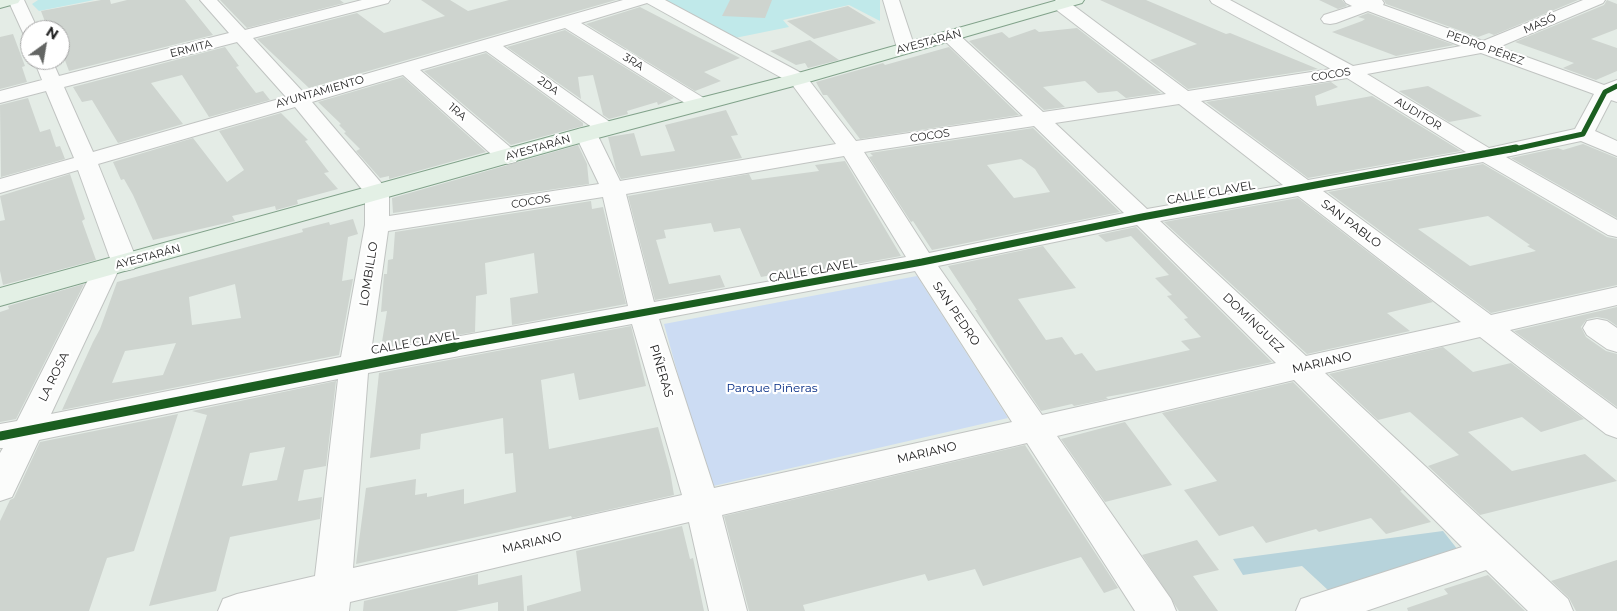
<!DOCTYPE html>
<meta charset="utf-8">
<style>
body{margin:0}
#map{position:relative;width:1617px;height:611px;overflow:hidden;background:#e4ece6;font-family:Montserrat,sans-serif}
canvas{display:block}
.north{position:absolute;left:20px;top:20px;width:50px;height:50px;box-sizing:border-box;background:#fff;border:1px solid #a5a5a5;border-radius:50%;rotate:32deg;font-size:14px;font-weight:700;line-height:20px;text-align:center;color:#1d1d1d}
.north::after{content:'';display:block;margin:auto;width:18px;height:22px;background:#636563;clip-path:polygon(50% 0,100% 100%,50% 72%,0 100%)}
</style>
<div id="map">
<canvas width="1617" height="611"></canvas>
<div class="north">N</div>
</div>
<script>
const g = document.querySelector('canvas').getContext('2d');
g.lineJoin = 'round';
function fillPath(path, color) { g.fillStyle = color; g.fill(path, 'evenodd'); }
const shape = rows => new Path2D(rows.map(r => 'M' + r).join(''));
function trace(path, color, width, dash) { g.strokeStyle = color; g.lineWidth = width; g.lineCap = dash ? 'butt' : 'round'; g.setLineDash(dash || []); g.stroke(path); }
function label(font, color, halo, rows, align = 'center') {
  g.font = font + ' Montserrat,sans-serif'; g.lineWidth = 4.5; g.setLineDash([]); g.textBaseline = 'middle'; g.strokeStyle = halo; g.fillStyle = color; for (const [text, x, y, turn = 0] of rows) {
    g.save(); g.translate(x, y); g.rotate((+turn || 0) * Math.PI / 180); g.textAlign = isNaN(turn) ? turn : align; if (halo) g.strokeText(text, 0, 0); g.fillText(text, 0, 0); g.restore();
  }
}
const grass = shape([
 [38,0,94,0,39,11,32,4],
 [664,0,880,0,880,21,849,5,783,20,789,27,730,39]
]);
const forest = shape([
 [1443,531,1458,550,1329,591,1302,566,1243,575,1233,559]
]);
const park = shape([
 [917,276,1008,418,709,487,664,324]
]);
const building = shape([
 [101,0,110,0,111,4,127,0,185,0,213,35,69,71,60,47,60,30,54,30,52,26,47,27,41,11],
 [220,0,340,0,344,3,247,28],
 [421,0,450,0,468,11,509,0,616,0,309,88,257,39,357,13,384,33,445,16],
 [730,0,772,0,765,18,722,16],
 [1100,0,1146,0,1226,34,1230,33,1318,69,1188,89,1150,60,1197,44],
 [1319,0,1342,0,1347,6,1338,9],
 [1384,0,1578,0,1494,35,1489,33,1478,37,1386,4],
 [1607,0,1617,4,1617,29,1591,39,1617,48,1617,71,1596,80,1563,68,1574,63,1515,42,1604,5],
 [848,6,876,23,814,39,787,21],
 [640,7,698,37,740,58,704,72,721,81,695,91,586,24],
 [1368,13,1454,45,1396,56,1332,32,1362,21,1365,19,1358,17],
 [1077,28,1161,93,1126,98,1117,91,1098,93,1085,81,1043,87,1065,107,1044,110,969,41,1002,32,1009,38,1035,29,1039,32],
 [565,30,674,98,658,105,657,102,627,111,628,114,609,119,603,115,593,75,578,77,581,99,507,47],
 [13,34,25,66,22,67,27,82,0,89,0,37],
 [810,40,839,60,808,68,805,63,796,65,770,51],
 [225,47,239,66,236,67,256,93,263,91,270,100,209,117,182,75,151,83,183,124,118,143,92,100,82,102,73,87],
 [949,47,1019,115,860,139,827,95,823,95,816,82,883,63,885,65],
 [486,53,583,123,583,126,511,145,424,71],
 [403,77,486,152,389,179,389,176,380,178,356,151,360,149,344,133,346,132,339,125,341,124,318,102],
 [1331,82,1338,87,1315,96,1317,106,1372,96,1461,151,1308,178,1206,102],
 [1428,86,1482,116,1449,122,1399,91],
 [28,98,40,132,50,129,56,147,60,146,65,159,1,177,0,105],
 [726,110,738,135,731,136,742,158,621,179,616,169,608,137,634,133,641,156,675,151,665,125],
 [281,113,308,140,305,141,329,172,324,173,338,189,297,200,298,204,276,210,275,206,232,216,235,221,153,240,133,195,124,179,121,180,113,162,193,138,227,182,244,170,219,131],
 [1033,128,1120,212,932,250,913,221,911,222,869,157,873,156,870,153],
 [1021,159,1035,169,1050,192,1014,198,987,165],
 [1583,144,1617,158,1617,218,1511,158,1558,148,1563,150],
 [578,145,587,164,589,184,393,213,392,198],
 [845,161,901,256,783,277,782,273,761,277,740,228,714,232,711,223,664,230,666,238,656,240,669,284,720,275,725,287,655,300,628,196,749,174,752,180,819,171,815,165],
 [1483,164,1607,237,1617,239,1617,285,1491,313,1328,192],
 [1488,216,1530,245,1527,246,1536,251,1470,266,1418,229],
 [70,174,85,219,82,221,96,260,3,285,0,271,0,221,5,220,0,196],
 [1298,198,1433,302,1387,313,1410,331,1307,354,1164,222],
 [591,201,592,209,603,207,626,304,512,325,510,298,538,293,534,253,485,263,487,294,476,296,475,332,381,348,387,311,381,312,384,274,387,274,388,260,393,259,395,232],
 [353,219,358,234,348,237,342,281,353,279,339,355,62,410,93,342,100,329,117,282,303,232,302,229,329,222,330,225],
 [235,284,241,318,192,325,189,297],
 [176,343,163,375,112,383,125,351],
 [1136,227,1272,362,1144,390,1106,397,1108,399,1074,406,1072,404,1041,411,1012,368,975,310,977,310,948,266,1043,246,1076,288,1018,299,1046,340,1062,337,1075,355,1082,353,1096,371,1190,350,1181,341,1201,337,1184,319,1188,318,1167,296,1172,295,1155,278,1169,275,1131,236,1106,242,1098,235],
 [84,284,16,419,0,422,0,312,9,309,8,306],
 [1617,307,1617,326,1607,319,1597,317,1587,319,1581,327,1586,337,1606,351,1617,354,1617,407,1514,331],
 [631,326,646,386,579,400,574,373,541,380,549,449,658,427,670,471,674,495,572,518,571,516,356,564,366,488,416,479,415,495,427,493,427,497,464,489,464,504,516,492,513,453,505,454,503,418,421,434,420,449,370,458,379,373],
 [1443,347,1473,372,1511,363,1584,419,1541,432,1522,417,1468,432,1512,471,1585,454,1617,481,1480,515,1428,466,1459,455,1410,412,1378,420,1329,374],
 [336,381,326,466,304,470,298,501,322,497,320,519,230,537,216,591,149,606,207,415,192,411],
 [285,447,277,480,242,486,250,453],
 [1293,382,1402,490,1400,491,1431,522,1386,534,1371,518,1319,532,1316,529,1266,543,1253,526,1219,536,1184,490,1217,481,1162,413],
 [178,414,134,551,107,558,89,611,0,611,0,521,10,500,14,498,40,442],
 [1125,422,1172,485,1105,502,1061,439],
 [1025,445,1118,588,1104,593,1081,557,983,586,975,569,928,581,925,574,803,605,805,611,749,611,724,516],
 [682,526,690,559,693,558,704,611,527,611,527,606,581,591,576,551],
 [1197,540,1219,570,1193,576,1218,611,1179,611,1142,555],
 [1617,560,1617,611,1576,611,1569,598,1551,581],
 [478,574,478,585,522,575,524,611,498,611,498,602,456,611,363,611,364,601],
 [1488,575,1525,611,1408,611,1407,608,1448,594,1444,589]
]);
const minor = shape([
 [8,0,24,0,38,30,30,30,30,36,24,35,8,0],
 [200,0,217,0,245,30,362,0,390,0,388,3,253,38,303,92,623,0,665,0,805,75,856,141,1023,116,944,40,941,36,944,32,950,31,956,32,1043,112,1166,94,1054,8,1052,4,1056,0,1066,0,1188,91,1331,69,1212,3,1210,0,1230,0,1353,66,1461,46,1368,11,1336,23,1330,24,1324,23,1321,19,1324,15,1352,6,1346,3,1344,0,1382,0,1384,3,1383,5,1483,41,1583,0,1605,0,1603,3,1499,47,1604,85,1617,80,1617,102,1611,100,1595,131,1617,141,1617,156,1581,141,1506,157,1617,220,1617,237,1608,235,1483,162,1323,191,1491,315,1617,287,1617,305,1510,330,1617,409,1617,438,1606,434,1480,337,1325,373,1568,599,1573,611,1528,611,1486,570,1366,611,1296,611,1301,599,1462,547,1294,380,1057,436,1171,599,1176,611,1135,611,1027,443,722,515,747,611,709,611,689,522,350,602,349,611,218,611,223,599,237,594,315,576,338,379,39,440,12,497,0,501,0,453,3,448,0,448,0,424,17,421,94,268,98,262,111,261,78,170,0,193,0,179,74,158,46,91,0,103,0,91,42,80,34,60,52,60,59,76,229,33,200,0],
 [647,3,791,83,836,144,620,181,597,134,594,129,586,128,578,129,575,134,599,184,389,216,389,192,312,102,403,75,500,162,508,164,516,162,519,157,516,152,420,70,486,51,600,133,607,135,614,133,618,129,614,125,503,46,565,28,693,108,700,110,707,108,710,104,707,100,581,23,647,3],
 [237,42,286,97,93,152,64,87,237,42],
 [1481,53,1594,94,1575,129,1489,148,1367,74,1481,53],
 [1347,78,1466,152,1308,180,1201,101,1347,78],
 [1179,104,1283,185,1147,209,1055,123,1179,104],
 [295,107,365,193,365,225,341,357,51,414,119,269,125,271,134,269,138,263,98,164,295,107],
 [1034,126,1124,213,929,253,864,152,1034,126],
 [844,156,906,257,654,302,626,194,844,156],
 [1298,196,1461,322,1306,356,1160,221,1298,196],
 [603,197,628,306,371,352,388,231,603,197],
 [1137,225,1276,363,1042,415,938,266,1137,225],
 [915,271,1012,422,714,488,659,319,915,271],
 [632,324,682,495,353,568,368,373,632,324],
 [883,0,899,0,915,48,912,52,906,53,900,52,897,48,883,0],
 [1597,319,1607,321,1617,328,1617,352,1607,349,1587,335,1583,328,1587,321,1597,319]
]);
const major = shape([
 [0,0,20,0,18,3,0,8,0,0],
 [1058,0,1084,0,1082,3,805,83,594,139,0,306,0,288,578,129,791,75,1058,0]
]);
const cyclewayFar2 = shape([
 [1510,150,1583,134,1605,92,1617,86]
]);
const cyclewayFar1 = shape([
 [448,348,922,262,1142,217,1516,148]
]);
const cycleway = shape([
 [0,436,455,347]
]);
const farStreetnames = [
 ["MASÓ",1540,24,-23],
 ["AYESTARÁN",929,42,-15],
 ["PEDRO PÉREZ",1485,48,20],
 ["ERMITA",191,49,-14],
 ["3RA",633,62,32],
 ["COCOS",1331,75,-9],
 ["2DA",548,86,36],
 ["AYUNTAMIENTO",320,92,-16],
 ["1RA",457,112,41],
 ["AUDITOR",1418,114,31],
 ["COCOS",930,136,-8],
 ["AYESTARÁN",538,148,-16],
 ["COCOS",531,202,-9],
 ["AYESTARÁN",148,257,-15]
];
const streetNames = [
 ["CALLE CLAVEL",1211,193,-10],
 ["SAN PABLO",1351,224,37],
 ["CALLE CLAVEL",813,271,-10],
 ["LOMBILLO",369,274,-81],
 ["SAN PEDRO",956,314,56],
 ["DOMÍNGUEZ",1253,323,44],
 ["CALLE CLAVEL",415,343,-10],
 ["MARIANO",1322,363,-13],
 ["PIÑERAS",661,371,73],
 ["LA ROSA",54,377,-64],
 ["MARIANO",927,453,-13],
 ["MARIANO",532,543,-13]
];
const parkNames = [
 ["Parque Piñeras",772,388]
];
fillPath(grass, '#c0e9ea');
fillPath(forest, '#b7d3db');
fillPath(park, '#ccdcf3');
fillPath(building, '#ced4cf');
trace(minor, '#c1c4c2', 2);
trace(major, '#81a28a', 2);
fillPath(minor, '#fbfcfb');
fillPath(major, '#e3f0e5');
trace(cyclewayFar2, '#1b5e20', 5);
trace(cyclewayFar1, '#1b5e20', 7);
trace(cycleway, '#1b5e20', 9);
label('11px', '#1d1d1d', '#fff', farStreetnames);
label('12px', '#1d1d1d', '#fff', streetNames);
label('12px', '#022a83', '#fff', parkNames);
</script>
